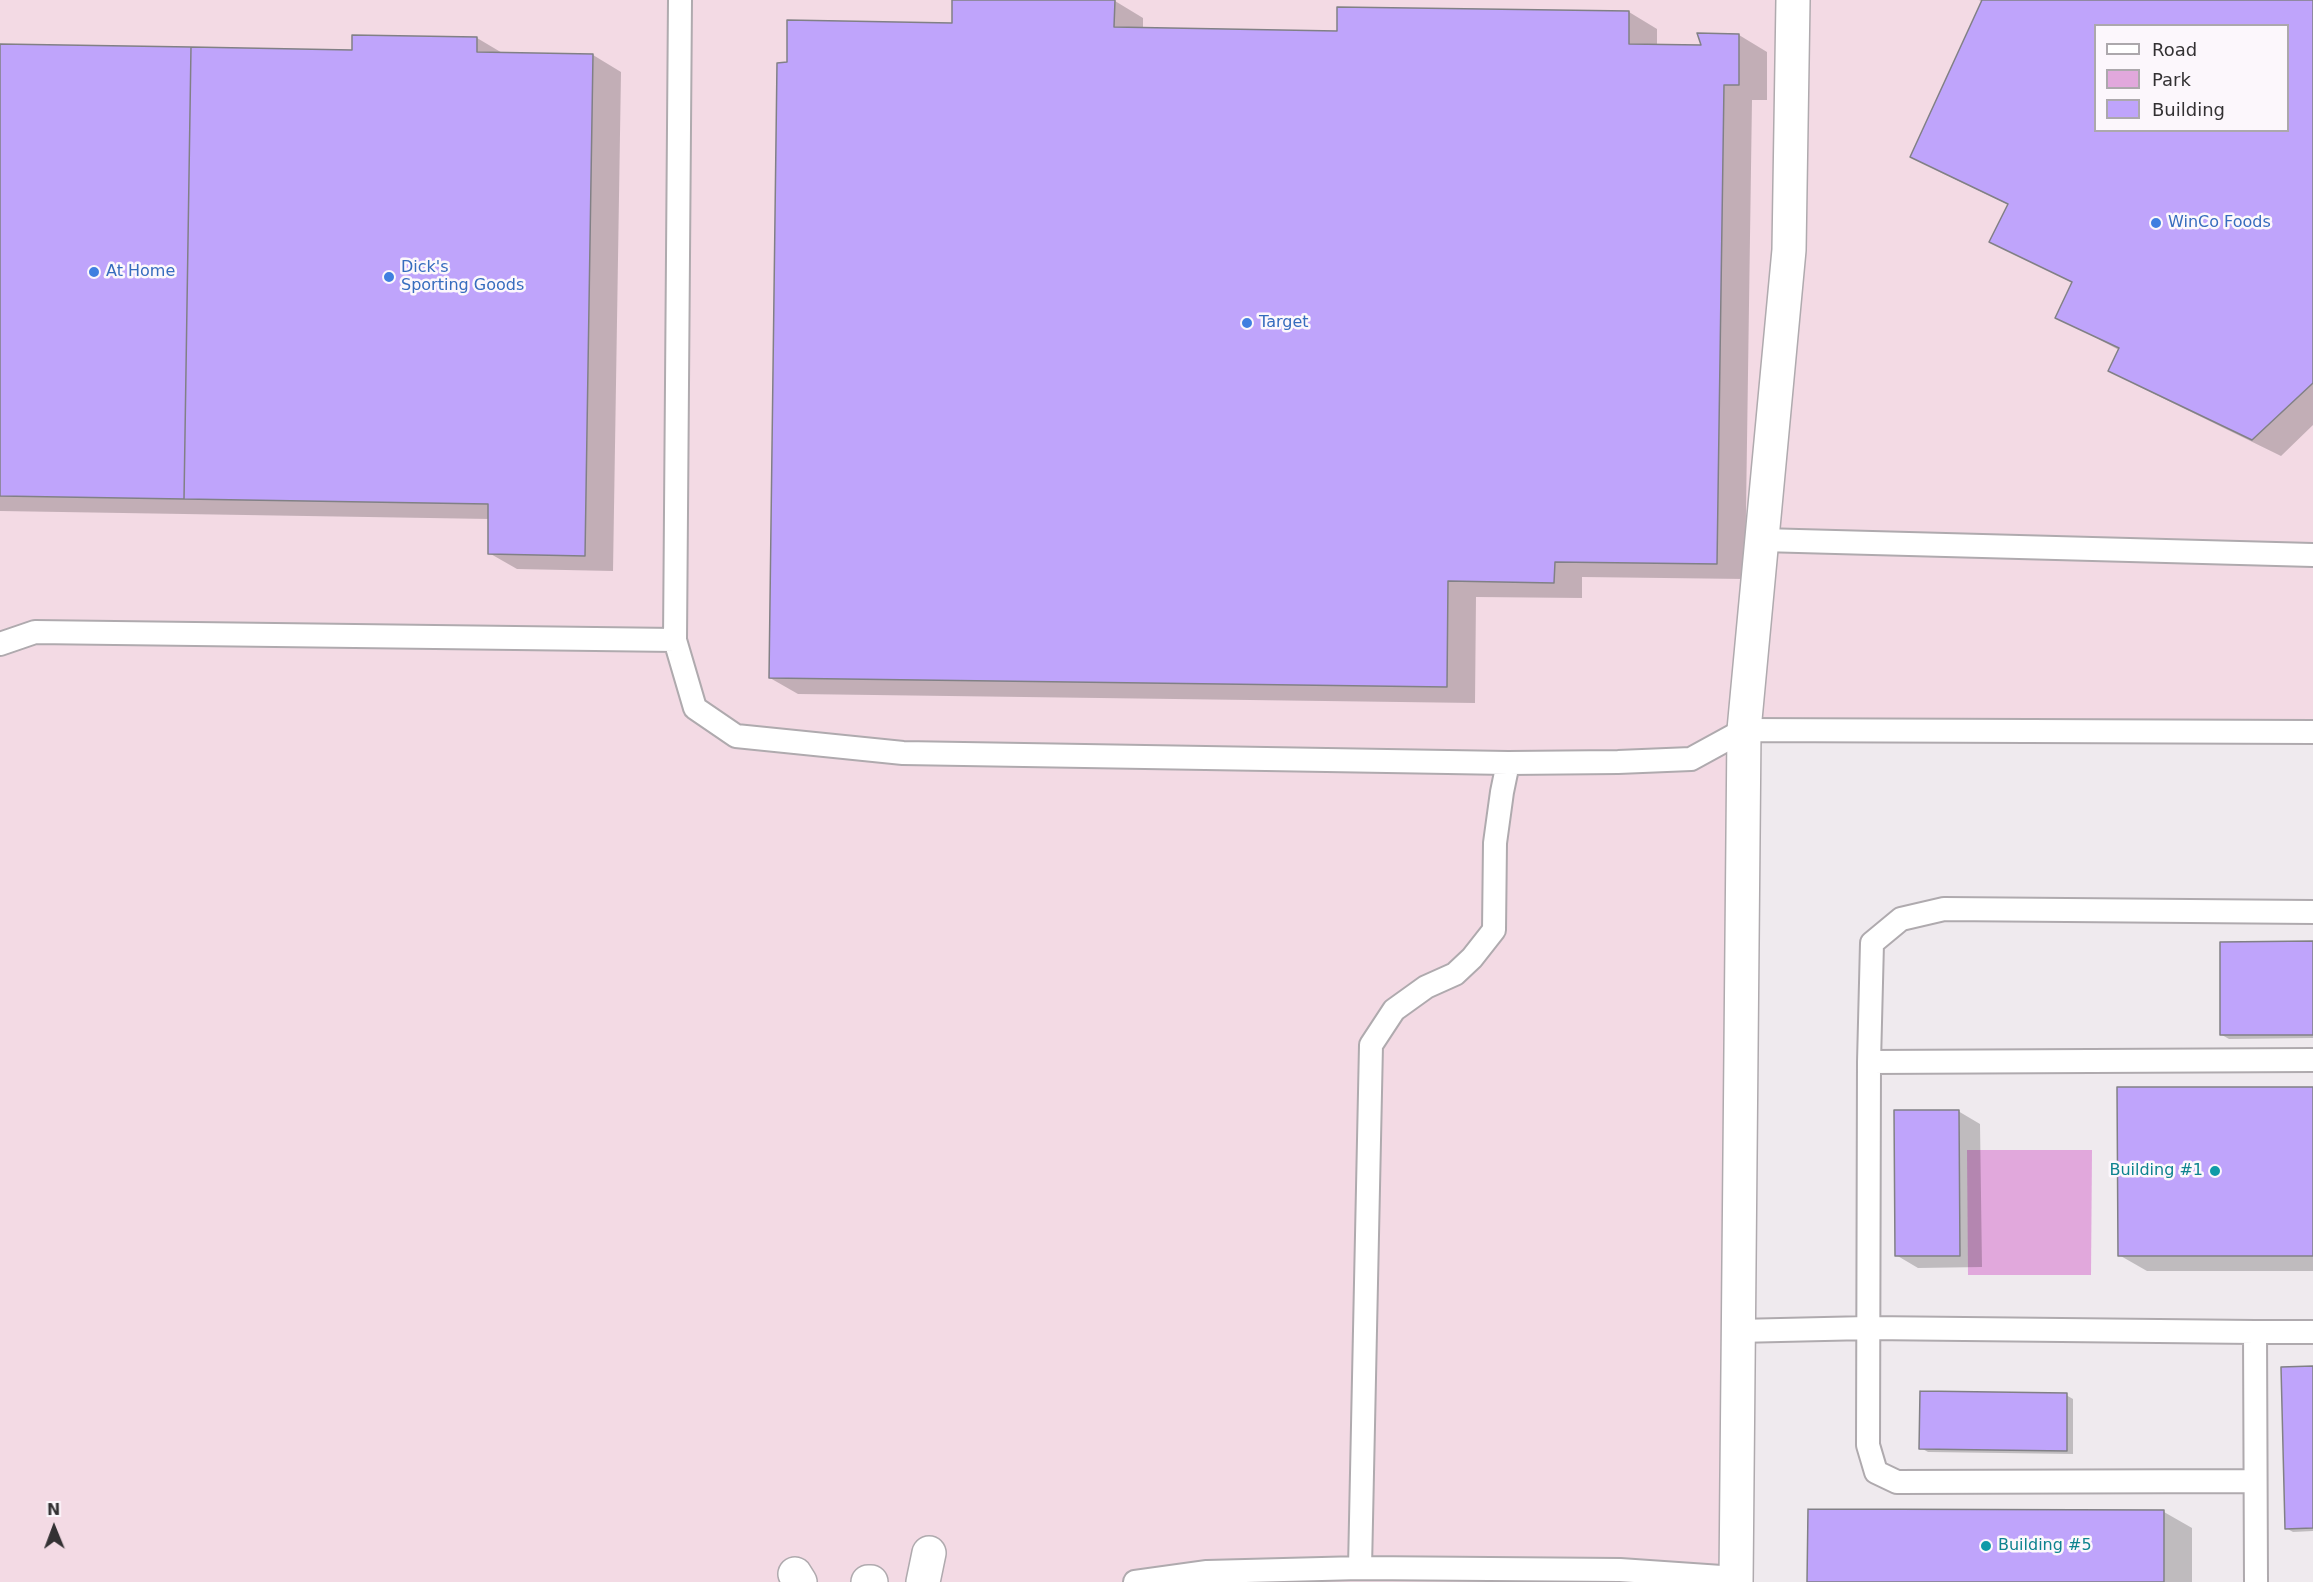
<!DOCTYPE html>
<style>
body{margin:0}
#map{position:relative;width:2313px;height:1582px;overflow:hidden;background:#efeaee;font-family:"DejaVu Sans",sans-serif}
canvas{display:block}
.legend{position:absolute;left:2094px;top:24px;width:195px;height:108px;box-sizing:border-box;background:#fcf7fc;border:2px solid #aca8ac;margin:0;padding:8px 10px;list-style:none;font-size:18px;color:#333133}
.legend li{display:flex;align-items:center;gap:12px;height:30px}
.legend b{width:30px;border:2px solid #aca8ac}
.north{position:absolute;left:24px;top:1498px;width:60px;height:60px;-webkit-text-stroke:4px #fcf7fc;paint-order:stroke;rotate:359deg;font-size:16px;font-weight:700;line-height:24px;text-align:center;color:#333133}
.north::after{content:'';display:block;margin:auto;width:21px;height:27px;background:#333133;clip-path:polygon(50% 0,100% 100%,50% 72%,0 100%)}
</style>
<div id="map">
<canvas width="2313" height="1582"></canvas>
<ul class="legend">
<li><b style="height:8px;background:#fff"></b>Road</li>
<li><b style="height:16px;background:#e1a8dc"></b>Park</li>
<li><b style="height:16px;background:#bfa4fb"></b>Building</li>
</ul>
<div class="north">N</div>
</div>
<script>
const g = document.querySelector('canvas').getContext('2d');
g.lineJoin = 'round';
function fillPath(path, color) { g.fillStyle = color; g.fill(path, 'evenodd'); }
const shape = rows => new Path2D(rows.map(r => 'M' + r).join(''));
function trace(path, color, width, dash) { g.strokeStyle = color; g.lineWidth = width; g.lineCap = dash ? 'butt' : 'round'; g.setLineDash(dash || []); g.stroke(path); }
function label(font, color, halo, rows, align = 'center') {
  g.font = font + ' "DejaVu Sans",sans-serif'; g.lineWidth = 5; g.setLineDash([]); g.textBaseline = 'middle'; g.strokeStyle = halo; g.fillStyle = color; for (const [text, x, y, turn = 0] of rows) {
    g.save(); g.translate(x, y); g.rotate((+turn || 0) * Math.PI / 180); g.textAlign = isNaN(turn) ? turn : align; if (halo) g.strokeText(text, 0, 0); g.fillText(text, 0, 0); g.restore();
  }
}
const commercial = shape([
 [0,0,2313,0,2313,733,1745,730,1739,1582,0,1582],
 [2096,26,2288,26,2288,130,2096,130]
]);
const green = shape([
 [1967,1150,2092,1150,2091,1275,1968,1275]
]);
const shadow = shape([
 [953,0,1115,1,1143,18,1143,29,1338,32,1629,12,1657,29,1657,46,1703,46,1739,35,1767,52,1767,100,1752,100,1745,579,1582,577,1582,598,1476,597,1475,703,798,694,770,678,953,24],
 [1979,0,2313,0,2313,425,2281,456,2138,386,2110,370,2119,350,2057,317,2073,283,1991,241,2009,205,1940,172,1912,156,1983,2],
 [2096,26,2288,26,2288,130,2096,130],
 [477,38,504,54,593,55,621,72,613,571,517,569,489,553,490,519,0,511,0,46,354,52],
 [2313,943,2313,1038,2229,1039,2222,1035],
 [2313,1089,2313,1271,2147,1271,2119,1255],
 [1958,1111,1980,1124,1982,1267,1918,1268,1896,1255],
 [2313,1367,2313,1531,2293,1532,2286,1528],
 [2066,1395,2073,1399,2073,1454,1928,1452,1921,1448],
 [2164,1512,2192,1528,2192,1582,1809,1582]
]);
const building = shape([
 [952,0,1115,0,1114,27,1337,31,1337,7,1629,11,1629,44,1701,45,1697,33,1739,34,1739,85,1724,85,1717,564,1555,562,1554,583,1448,581,1447,687,769,678,777,63,787,62,787,20,952,23,952,0],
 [1982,0,2313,0,2313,383,2252,440,2108,371,2119,348,2055,318,2072,282,1989,242,2008,204,1910,157,1982,0],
 [2096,26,2288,26,2288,130,2096,130,2096,26],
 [352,35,477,37,477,52,593,54,585,556,488,554,488,504,184,499,191,47,352,50,352,35],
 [0,44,191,47,184,499,0,496,0,44],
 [2313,941,2313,1035,2220,1035,2220,942,2313,941],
 [2117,1087,2313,1087,2313,1256,2118,1256,2117,1087],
 [1894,1110,1959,1110,1960,1256,1895,1256,1894,1110],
 [2313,1366,2313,1528,2285,1529,2281,1367,2313,1366],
 [1920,1391,2067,1393,2067,1451,1919,1449,1920,1391],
 [1808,1509,2164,1510,2164,1582,1807,1582,1808,1509]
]);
const lane = shape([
 [1762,540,2313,555],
 [675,640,695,708,736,736,903,753,1508,763],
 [0,644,35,632,675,640,680,0],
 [1869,1062,2313,1060],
 [1737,1331,1868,1328,2255,1332,2256,1582],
 [2255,1332,2313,1332],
 [2255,1481,1897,1482,1876,1472,1868,1445,1869,1062,1872,943,1901,919,1944,909,2313,912],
 [1360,1568,1371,1045,1394,1010,1426,987,1455,974,1472,958,1494,930,1495,843,1502,792,1508,763,1618,762,1691,759,1744,730,2313,732],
 [1135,1582,1207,1572,1360,1568,1620,1570,1736,1578]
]);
const street = shape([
 [795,1574,800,1582],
 [868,1582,871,1582],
 [923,1582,929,1553],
 [1736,1582,1744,730,1789,250,1793,0]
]);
const markers = [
 [2156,223,6,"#3f7fe0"],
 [94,272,6,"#3f7fe0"],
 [389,277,6,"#3f7fe0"],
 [1247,323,6,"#3f7fe0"],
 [2215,1171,6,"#0f9aa8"],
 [1986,1546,6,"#0f9aa8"]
];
const shopNames = [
 ["WinCo Foods",2168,223],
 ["Dick's",401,268],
 ["Sporting Goods",401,286],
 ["At Home",106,272],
 ["Target",1259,323]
];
const cultureNames = [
 ["Building #1",2203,1171],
 ["Building #5",1998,1546,"left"]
];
fillPath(commercial, '#f3dae4');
fillPath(green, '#e1a8dc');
fillPath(shadow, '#0003');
fillPath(building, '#bfa4fb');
trace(building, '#818085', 1.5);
trace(lane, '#afaaae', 26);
trace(street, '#afaaae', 36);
trace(lane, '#fff', 22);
trace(street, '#fff', 33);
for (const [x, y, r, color] of markers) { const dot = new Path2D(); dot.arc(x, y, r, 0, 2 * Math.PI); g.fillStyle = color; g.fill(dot); trace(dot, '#fcf7fc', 2); }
label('16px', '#366cbe', '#fcf7fc', shopNames, 'left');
label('16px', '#0d838f', '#fcf7fc', cultureNames, 'right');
</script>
